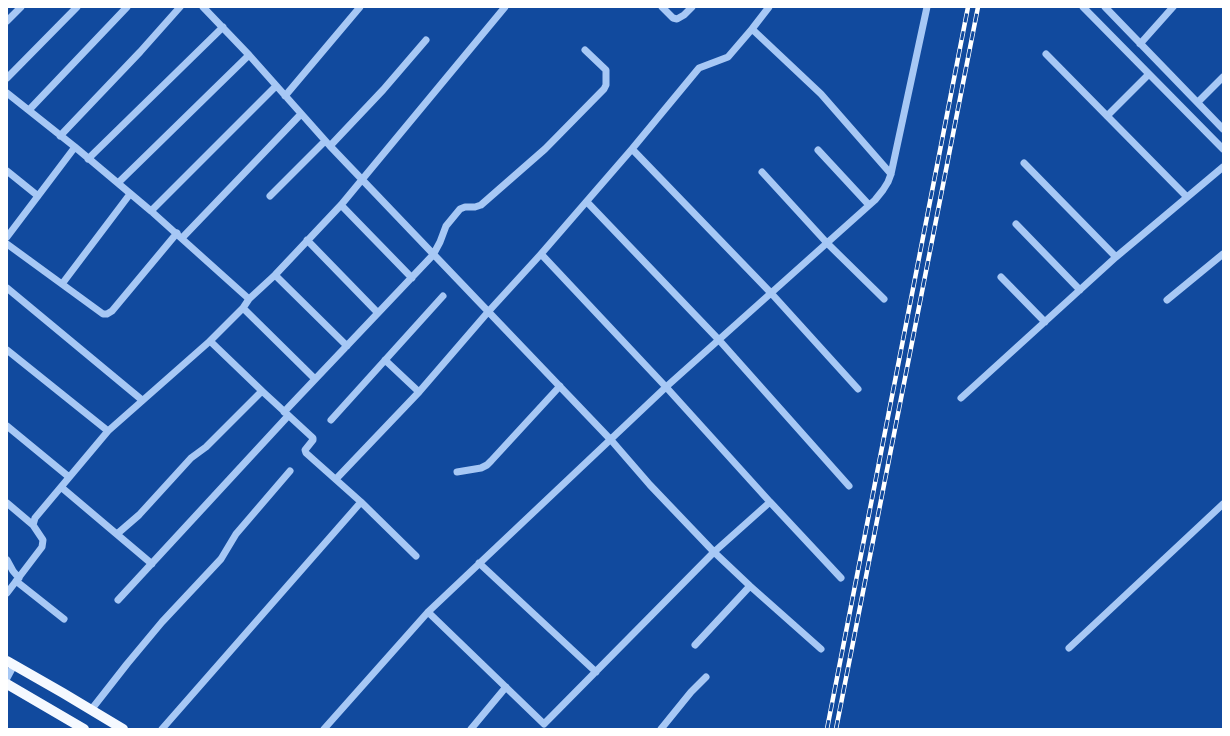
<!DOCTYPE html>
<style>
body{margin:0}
#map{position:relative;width:1230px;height:736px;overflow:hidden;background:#114a9e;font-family:"IBM Plex Sans",sans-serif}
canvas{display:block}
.frame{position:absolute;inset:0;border:8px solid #fff;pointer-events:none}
</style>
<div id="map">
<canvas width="1230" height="736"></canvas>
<div class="frame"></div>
</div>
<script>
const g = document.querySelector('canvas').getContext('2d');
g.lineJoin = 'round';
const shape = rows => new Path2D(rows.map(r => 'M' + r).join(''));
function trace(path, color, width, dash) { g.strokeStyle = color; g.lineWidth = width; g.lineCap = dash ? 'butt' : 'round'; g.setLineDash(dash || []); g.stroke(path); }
const minor = shape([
 [203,7,249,55,330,146,611,440,650,485,714,552,750,586,821,649],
 [662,7,673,18,677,19,684,15,692,7],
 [1083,7,1223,149],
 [1105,7,1223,129],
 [7,21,21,7],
 [752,29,821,94,891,174],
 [1140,44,1173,7],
 [1046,54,1187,197],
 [7,78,77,7],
 [7,93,75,147,7,237],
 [285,96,360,7],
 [1198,102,1223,77],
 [29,110,127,7],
 [1107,116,1149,74],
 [60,136,140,52,180,7],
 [330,146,383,90,426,40],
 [75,147,151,211,249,299],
 [632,149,771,293,858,389],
 [818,150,869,205],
 [88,159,223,27],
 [1024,163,1116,257],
 [7,171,38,196],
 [762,172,827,243,884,299],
 [118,183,249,55],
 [270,196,325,141],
 [587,202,719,340,849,486],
 [341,205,412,278],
 [151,211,276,86],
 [1016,224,1080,290],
 [182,238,301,114],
 [307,240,378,313],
 [7,244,103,314,107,314,112,311,177,233],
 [275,275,347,346],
 [1001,277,1045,322],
 [62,284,130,194],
 [7,288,142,400],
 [1167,300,1223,254],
 [243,308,315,379],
 [210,341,262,391],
 [7,350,108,431],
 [385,360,419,392],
 [961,398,1116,257,1223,167],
 [284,412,433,255,440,242,446,226,460,209,465,207,475,207,481,205,545,149,604,89,606,85,606,70,585,50],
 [331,420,443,296],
 [7,426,69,477],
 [457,472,481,468,487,465,491,461,560,386],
 [336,479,419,392,488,312,541,254],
 [61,487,152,564],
 [361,502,416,556],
 [770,502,841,578],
 [7,503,33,525],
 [117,534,139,515,191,458,206,447,262,391,313,438,313,440,305,450,306,453,361,502,162,729],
 [7,560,13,571,19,578],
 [479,563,596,672],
 [16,581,64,619],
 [7,593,42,547,43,540,33,525,35,518,108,431,210,341,243,308,249,299,275,275,341,205,505,7],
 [118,600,288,416],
 [428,612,544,724,714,552,770,502,666,387,541,254,632,149,699,68,728,57,752,29,769,7],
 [695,645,750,586],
 [1069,648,1223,504],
 [7,678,14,665],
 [91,710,127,664,162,622,221,559,236,534,290,471],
 [324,729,428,612,666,387,875,200,883,190,888,182,891,174,927,7],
 [471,729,506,687],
 [661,729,691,692,706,677]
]);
const major = shape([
 [7,661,63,693,123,729],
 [7,684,84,729]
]);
const rail = shape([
 [827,729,968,7],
 [836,729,978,7]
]);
trace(minor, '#a7c8f5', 7);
trace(major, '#f5f9ff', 10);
trace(rail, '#fff', 4.5);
trace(rail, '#114a9e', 3, [9]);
</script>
